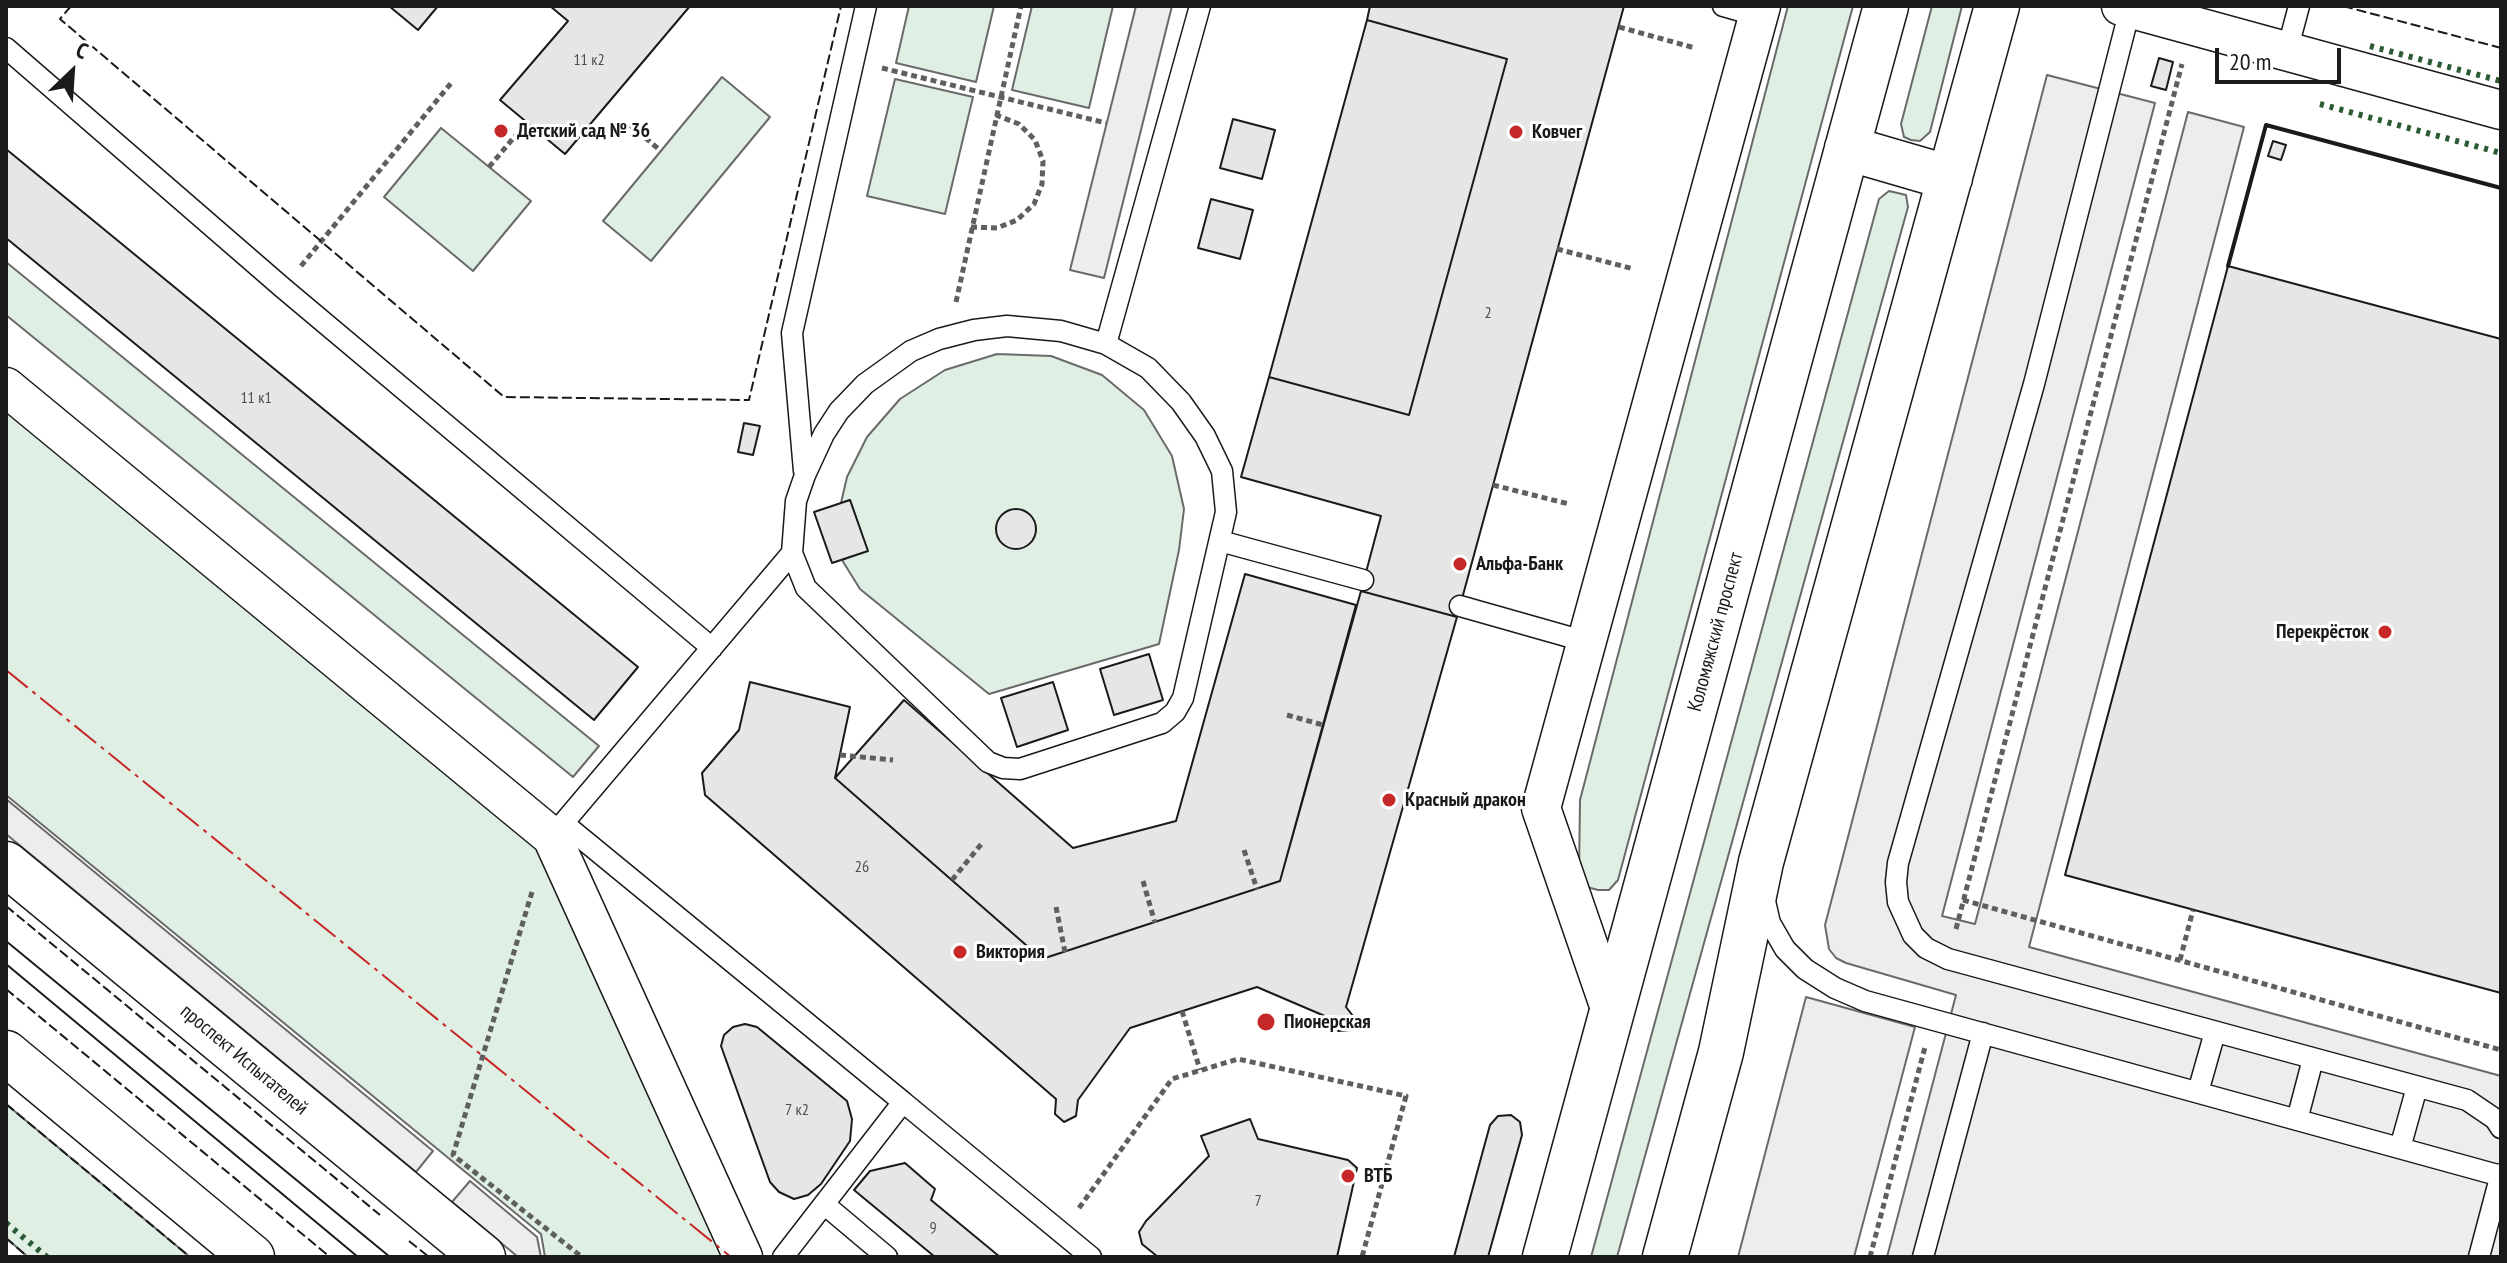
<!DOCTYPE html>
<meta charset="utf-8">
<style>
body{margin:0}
#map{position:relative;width:2507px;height:1263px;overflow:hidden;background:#fff;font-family:"PT Sans Narrow",sans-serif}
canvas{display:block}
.frame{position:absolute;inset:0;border:8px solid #1a1a1a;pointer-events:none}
.north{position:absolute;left:32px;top:32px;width:80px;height:80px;-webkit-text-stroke:6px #fff;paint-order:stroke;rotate:25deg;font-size:22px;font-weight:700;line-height:32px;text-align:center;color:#1a1a1a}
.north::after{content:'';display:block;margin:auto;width:28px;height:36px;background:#1a1a1a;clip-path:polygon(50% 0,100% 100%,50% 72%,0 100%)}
.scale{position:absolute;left:2215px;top:48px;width:126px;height:36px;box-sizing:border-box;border:4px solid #1a1a1a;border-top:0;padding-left:10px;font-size:24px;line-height:28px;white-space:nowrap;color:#1a1a1a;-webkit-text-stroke:6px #fff;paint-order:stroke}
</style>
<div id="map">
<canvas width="2507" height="1263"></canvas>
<div class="frame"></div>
<div class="north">С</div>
<div class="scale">20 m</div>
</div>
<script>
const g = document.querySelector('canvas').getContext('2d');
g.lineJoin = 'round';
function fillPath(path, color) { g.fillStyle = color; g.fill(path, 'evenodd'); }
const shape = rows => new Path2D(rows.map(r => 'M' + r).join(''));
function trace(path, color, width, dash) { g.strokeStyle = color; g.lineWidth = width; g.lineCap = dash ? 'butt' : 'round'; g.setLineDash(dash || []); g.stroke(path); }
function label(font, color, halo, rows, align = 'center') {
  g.font = font + ' "PT Sans Narrow",sans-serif'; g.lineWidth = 6; g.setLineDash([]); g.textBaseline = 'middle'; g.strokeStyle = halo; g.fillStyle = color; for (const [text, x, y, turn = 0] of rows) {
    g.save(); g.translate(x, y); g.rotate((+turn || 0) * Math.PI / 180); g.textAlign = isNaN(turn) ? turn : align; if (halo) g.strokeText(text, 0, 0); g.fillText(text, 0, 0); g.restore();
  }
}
const green = shape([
 [909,6,994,6,976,82,896,63,909,6],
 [1032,6,1113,6,1089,108,1012,90,1032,6],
 [1788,6,1853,6,1618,880,1609,890,1598,890,1587,887,1579,876,1580,800,1788,6],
 [1932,6,1962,6,1930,132,1920,141,1911,140,1904,137,1901,124,1932,6],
 [722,77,770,117,651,261,603,221,722,77],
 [895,79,973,97,945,214,867,196,895,79],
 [441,128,531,201,473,271,384,197,441,128],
 [1889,191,1906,195,1908,207,1617,1257,1591,1257,1879,199,1889,191],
 [6,262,599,746,573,777,6,315,6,262],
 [997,354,1051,356,1102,375,1144,410,1172,456,1184,509,1179,550,1159,644,989,694,860,589,842,560,867,550,850,500,841,503,847,477,867,437,900,399,945,370,997,354],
 [6,411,547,850,726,1257,545,1257,541,1234,6,795,6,411],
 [6,1104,190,1257,28,1257,6,1238,6,1104]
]);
const parking = shape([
 [1136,6,1172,6,1104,278,1070,270,1136,6],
 [2047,75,2155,103,1942,916,1975,924,2188,112,2244,127,2029,947,2501,1076,2501,1257,1887,1257,1956,995,1846,963,1836,958,1829,949,1825,925,2047,75],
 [6,799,433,1151,416,1172,6,834,6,799],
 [1806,997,1915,1027,1854,1257,1738,1257,1806,997],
 [470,1181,537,1237,541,1257,518,1257,452,1202,470,1181]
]);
const building = shape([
 [389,6,438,6,418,30,389,6],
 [550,6,690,6,565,154,500,100,568,21,550,6],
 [1370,6,1624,6,1457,617,1361,591,1381,516,1241,477,1269,377,1409,415,1507,59,1367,20,1370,6],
 [1367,20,1507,59,1409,415,1269,377,1367,20],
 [2159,58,2173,62,2166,90,2151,86,2159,58],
 [1233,119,1275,130,1262,179,1220,168,1233,119],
 [2273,141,2286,145,2281,160,2268,156,2273,141],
 [6,149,638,667,594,720,6,238,6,149],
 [1211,199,1253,210,1240,259,1198,248,1211,199],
 [2228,266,2501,339,2501,993,2065,875,2228,266],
 [744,423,760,426,753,455,738,452,744,423],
 [850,500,868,551,832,563,814,512,850,500],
 '996 529a20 20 0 1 1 40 0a20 20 0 1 1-40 0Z',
 [1245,574,1356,605,1280,881,1042,959,835,778,904,700,1073,848,1176,821,1245,574],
 [1361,591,1457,617,1346,1007,1353,1016,1350,1030,1338,1031,1327,1017,1257,987,1130,1028,1078,1100,1076,1116,1064,1122,1055,1114,1056,1099,705,795,702,773,739,730,750,682,850,707,835,778,1042,959,1280,881,1361,591],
 [1149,654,1163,700,1114,715,1100,669,1149,654],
 [1053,682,1068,730,1017,747,1001,698,1053,682],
 [745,1024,757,1027,847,1101,852,1119,850,1141,821,1184,808,1195,794,1199,779,1192,770,1182,721,1046,724,1035,733,1027,745,1024],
 [1511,1115,1520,1122,1522,1135,1488,1257,1454,1257,1490,1125,1498,1116,1511,1115],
 [1250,1119,1258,1139,1348,1160,1357,1168,1337,1257,1158,1257,1142,1244,1139,1232,1146,1221,1209,1156,1201,1136,1250,1119],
 [905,1163,935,1189,931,1200,1000,1257,935,1257,854,1190,870,1171,905,1163]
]);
const path = shape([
 [1619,27,1695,48],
 [882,68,1106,123],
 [630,125,661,151],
 [489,167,516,135],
 [971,227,997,228,1017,220,1034,204,1042,184,1043,161,1035,140,1019,124,996,115],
 [1557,249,1634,269],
 [301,266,452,82],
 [956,302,1021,6],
 [1493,485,1569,504],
 [1287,715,1323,725],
 [840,755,893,760],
 [1244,850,1257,889],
 [952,880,983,842],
 [1143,881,1155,923],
 [532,892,453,1155,582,1257],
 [1963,900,2501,1050],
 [1056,907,1065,952],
 [1956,929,2182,64],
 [2180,960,2193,910],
 [1182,1011,1200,1070],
 [1079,1208,1172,1079,1238,1059,1406,1096,1362,1257],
 [1870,1257,1925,1047]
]);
const lane = shape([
 [1723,6,1758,16],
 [2130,9,2034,384,1898,863,1896,882,1898,902,1913,935,1926,948,1948,959,2467,1100,2495,1119,2501,1128],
 [6,48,283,288,712,648],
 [2287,51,2299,6],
 [1007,326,1061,331,1106,344,1148,368,1181,402,1205,436,1222,471,1226,512,1183,698,1175,712,1162,723,1020,769,1003,768,988,762,806,588,792,553,796,501,805,475,824,434,839,411,865,384,911,351,939,339,974,330,1007,326],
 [1106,344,1200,6],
 [804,471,792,333,866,6],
 [1220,541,1363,580],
 [1460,606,1587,642],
 [563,823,903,1102],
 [554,834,792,553],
 [1764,897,1770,923,1785,949,1805,969,1835,988,1865,1001,2501,1176],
 [2198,1092,2215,1032],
 [2297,1120,2313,1059],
 [2400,1148,2417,1087],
 [824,1204,887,1257],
 [783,1257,903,1102,1091,1257],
 [1923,1257,1983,1033],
 [2479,1257,2501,1174]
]);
const street = shape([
 [2121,6,2501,110],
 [6,387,552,837,743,1257],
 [1612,1014,1541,808,1761,6]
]);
const secondary = shape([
 [6,864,483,1257],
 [6,1053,252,1257]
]);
const primary = shape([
 [1847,148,1950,178],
 [1545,1257,1886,6],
 [1665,1257,1721,1052,1761,862,1997,6]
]);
const tram = shape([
 [6,941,390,1257],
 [6,964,358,1257]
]);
const hedge = shape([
 [2370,46,2501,81],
 [2320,104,2501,153],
 [6,1223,47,1257]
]);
const fence = shape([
 [71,6,60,19,504,397,749,400,841,6],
 [2343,6,2501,48],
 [6,906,380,1215],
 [6,989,330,1257],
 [6,1104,190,1257],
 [6,1238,28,1257],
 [409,1241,429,1257]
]);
const wall = shape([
 [2228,266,2266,125,2501,188]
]);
const power = shape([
 [6,670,731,1257]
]);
const markers = [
 [501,131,8,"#c62828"],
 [1516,132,8,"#c62828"],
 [1460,564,8,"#c62828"],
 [2385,632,8,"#c62828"],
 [1389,800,8,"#c62828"],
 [960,952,8,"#c62828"],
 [1266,1022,10,"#c62828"],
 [1348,1176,8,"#c62828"]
];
const numberNames = [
 ["11 к2",589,60],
 ["2",1488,313],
 ["11 к1",256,398],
 ["26",862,867],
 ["7 к2",797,1110],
 ["7",1258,1201],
 ["9",933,1228]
];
const poiNames = [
 ["Детский сад № 36",517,131],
 ["Ковчег",1532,132],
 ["Альфа-Банк",1476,564],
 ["Перекрёсток",2369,632,"right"],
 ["Красный дракон",1405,800],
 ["Виктория",976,952],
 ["Пионерская",1284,1022],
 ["ВТБ",1364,1176]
];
const streetNames = [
 ["Коломяжский проспект",1716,632,-75],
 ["проспект Испытателей",244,1060,40]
];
fillPath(green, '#e0efe3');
trace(green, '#6a6a6a', 2);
fillPath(parking, '#ededed');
trace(parking, '#6a6a6a', 2);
fillPath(building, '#e6e6e6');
trace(building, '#1a1a1a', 2);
trace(lane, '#1a1a1a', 23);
trace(street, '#1a1a1a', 41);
trace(secondary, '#1a1a1a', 47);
trace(primary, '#1a1a1a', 47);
trace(path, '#5f5f5f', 5, [6, 4]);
trace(lane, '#fff', 20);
trace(street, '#fff', 38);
trace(secondary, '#fff', 44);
trace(primary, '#fff', 44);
trace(tram, '#1a1a1a', 2);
trace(hedge, '#2b5a34', 6, [4, 6]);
trace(fence, '#1a1a1a', 2, [10, 4]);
trace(wall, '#1a1a1a', 4);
trace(power, '#c62828', 2, [28, 6, 4, 6]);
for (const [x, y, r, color] of markers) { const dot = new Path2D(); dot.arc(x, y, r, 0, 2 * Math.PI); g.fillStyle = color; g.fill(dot); trace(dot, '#fff', 3); }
label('16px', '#4d4d4d', null, numberNames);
label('bold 20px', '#1a1a1a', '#fff', poiNames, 'left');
label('20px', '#1a1a1a', '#fff', streetNames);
</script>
